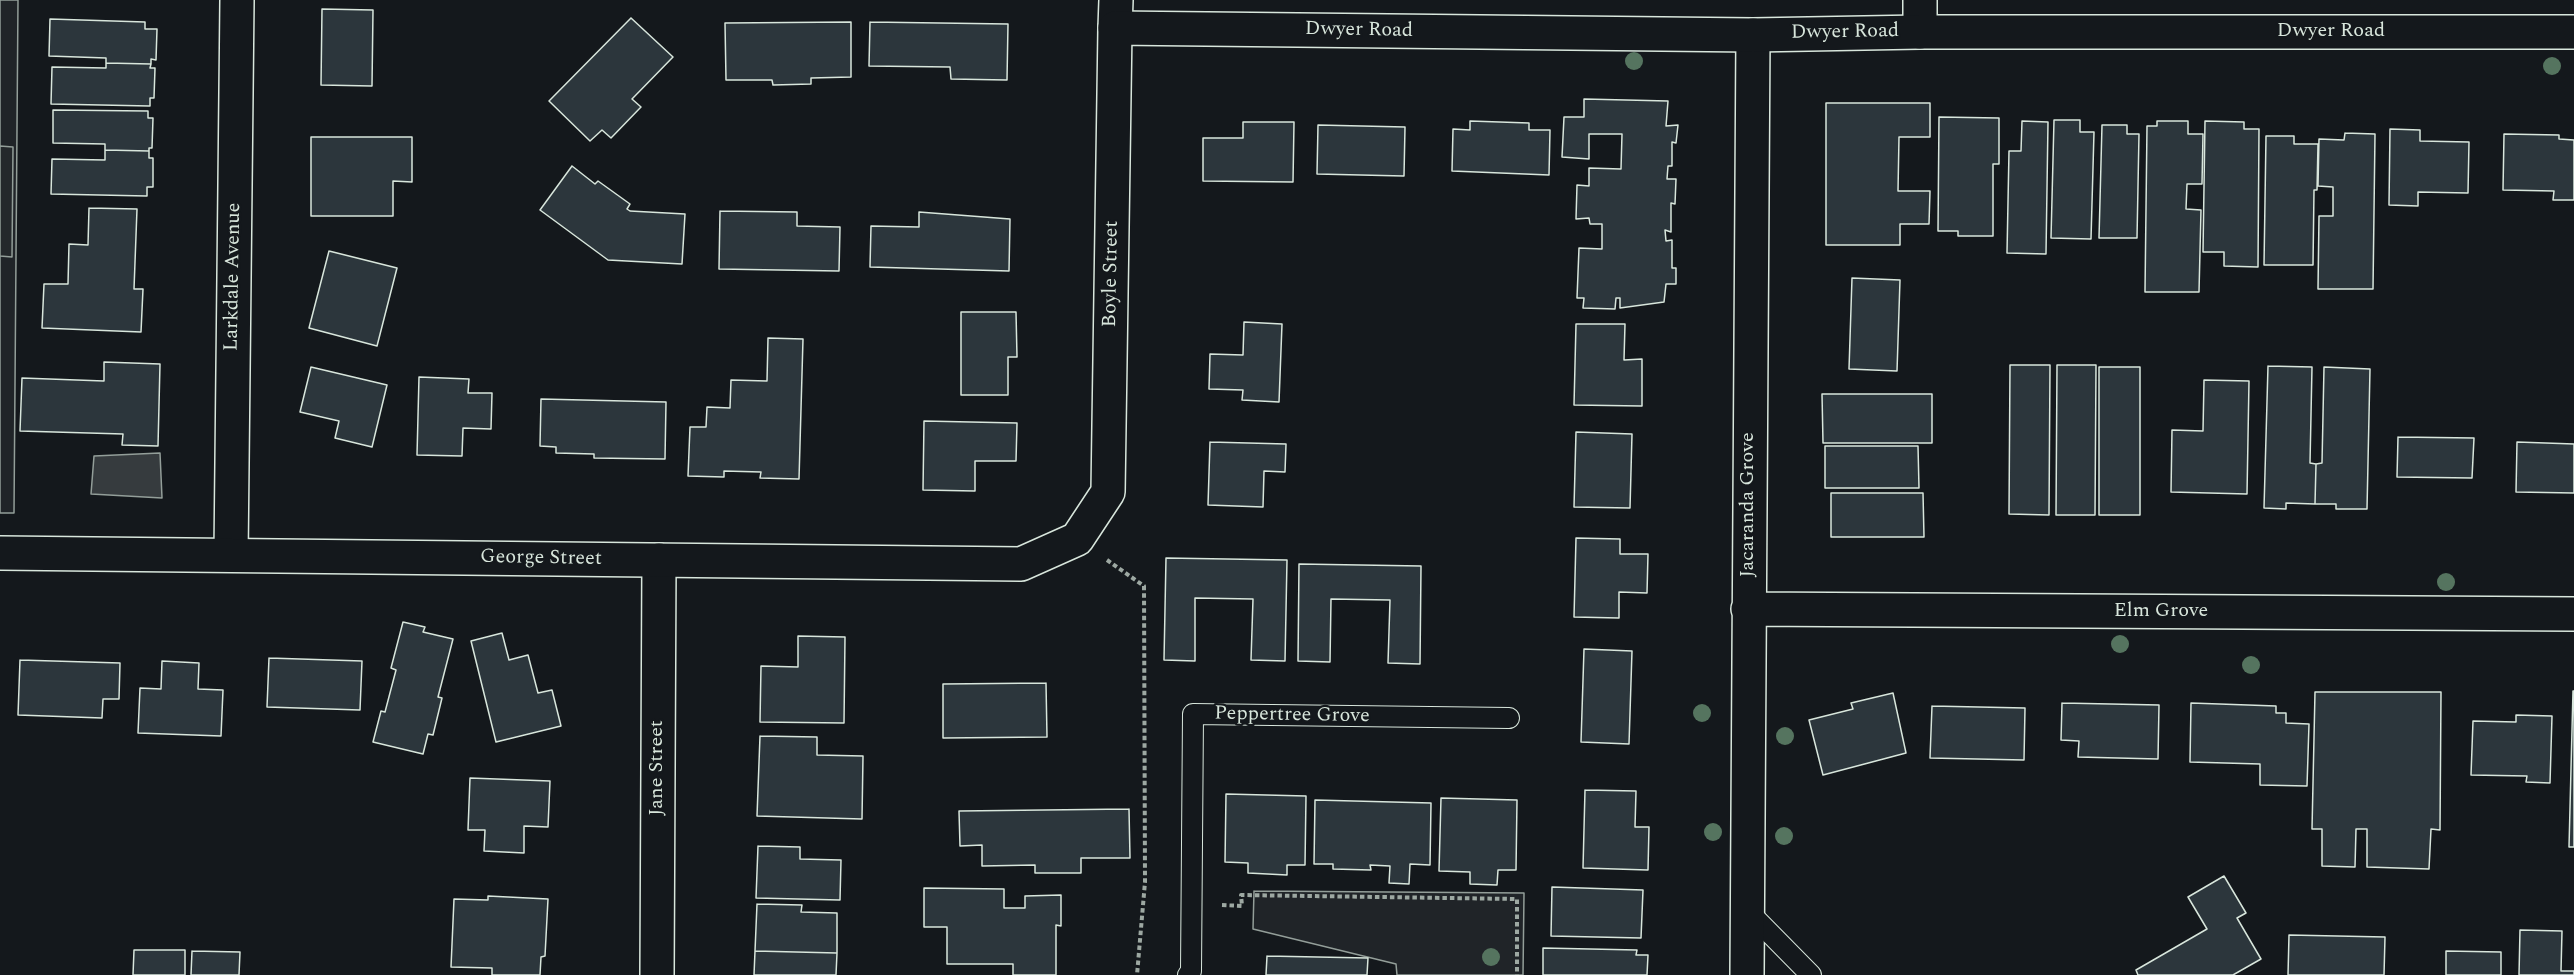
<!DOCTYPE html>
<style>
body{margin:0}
canvas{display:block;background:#14181c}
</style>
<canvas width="2574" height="975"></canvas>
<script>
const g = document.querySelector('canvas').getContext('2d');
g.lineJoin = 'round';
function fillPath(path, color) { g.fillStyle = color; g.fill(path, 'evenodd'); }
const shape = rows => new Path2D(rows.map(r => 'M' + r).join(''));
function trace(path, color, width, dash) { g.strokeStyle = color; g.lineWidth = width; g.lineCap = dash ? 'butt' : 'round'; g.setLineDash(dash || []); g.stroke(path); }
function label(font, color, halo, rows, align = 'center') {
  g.font = font + ' Spectral,serif'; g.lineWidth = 4.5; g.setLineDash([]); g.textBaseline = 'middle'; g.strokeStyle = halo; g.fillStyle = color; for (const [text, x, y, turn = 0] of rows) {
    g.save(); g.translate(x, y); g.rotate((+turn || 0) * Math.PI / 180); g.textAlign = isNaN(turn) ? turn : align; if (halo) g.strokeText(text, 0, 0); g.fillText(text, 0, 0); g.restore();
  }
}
const green = shape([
 [0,0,18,0,14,513,0,513,0,0],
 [1254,891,1524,893,1523,975,1397,975,1396,964,1253,929,1254,891]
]);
const parking = shape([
 [0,146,13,147,12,257,0,256,0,146]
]);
const water = shape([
 [160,453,162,498,91,494,94,456,160,453]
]);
const building = shape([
 [322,9,373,10,372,86,321,85,322,9],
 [631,18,673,57,632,99,641,107,611,138,602,130,590,141,549,101,631,18],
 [50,19,145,22,145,29,157,29,156,60,151,59,151,64,106,63,106,58,49,56,50,19],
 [851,22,851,77,811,78,811,84,773,85,772,80,726,80,725,23,851,22],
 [870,22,1008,24,1007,80,951,79,950,67,869,66,870,22],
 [106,63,151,64,150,68,155,68,154,98,150,98,150,106,51,104,52,67,106,68,106,63],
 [1584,99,1668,101,1666,126,1678,125,1676,143,1672,142,1672,166,1668,166,1667,179,1676,179,1675,204,1671,203,1671,232,1665,230,1666,241,1672,240,1672,268,1676,268,1676,284,1666,284,1664,302,1620,308,1620,298,1616,298,1615,309,1583,308,1584,298,1577,298,1579,248,1602,249,1602,224,1590,224,1589,218,1576,219,1577,185,1589,186,1589,168,1621,169,1622,134,1589,134,1589,159,1562,157,1564,117,1584,117,1584,99],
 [1826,103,1930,103,1930,137,1899,137,1898,191,1930,191,1929,224,1900,224,1900,245,1826,245,1826,103],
 [53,110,148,111,148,118,153,118,152,148,149,148,149,151,105,150,105,144,53,143,53,110],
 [1939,117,1999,118,1999,164,1993,164,1993,236,1958,236,1958,231,1938,231,1939,117],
 [2054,120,2080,120,2080,132,2094,132,2091,239,2051,238,2054,120],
 [1470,121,1529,123,1529,130,1550,130,1549,175,1452,171,1453,129,1470,130,1470,121],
 [2022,121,2048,122,2046,254,2007,253,2009,151,2021,151,2022,121],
 [2157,121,2188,121,2188,134,2203,134,2202,184,2187,184,2186,209,2201,210,2199,292,2145,292,2147,126,2157,126,2157,121],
 [2205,121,2244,122,2244,129,2259,129,2258,267,2224,266,2224,252,2203,252,2205,121],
 [1243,122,1294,122,1293,182,1203,181,1203,138,1243,138,1243,122],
 [1318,125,1405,127,1404,176,1317,174,1318,125],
 [2102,125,2127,125,2127,134,2139,134,2137,238,2099,238,2102,125],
 [2390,129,2420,130,2420,141,2469,142,2468,193,2418,192,2418,206,2389,205,2390,129],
 [2345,133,2375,134,2373,289,2318,289,2319,216,2333,216,2333,187,2318,186,2319,139,2344,140,2345,133],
 [2504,134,2559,135,2559,139,2574,140,2574,200,2553,200,2554,191,2503,190,2504,134],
 [2266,136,2294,136,2294,144,2318,144,2317,190,2314,190,2313,265,2264,265,2266,136],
 [311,137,412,137,412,182,393,181,393,216,311,216,311,137],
 [105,150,149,151,149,158,153,158,153,187,147,187,147,196,51,194,52,159,105,160,105,150],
 [572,166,595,184,598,181,630,204,627,209,630,211,685,214,682,264,608,260,540,210,572,166],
 [89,208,137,209,134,289,143,289,141,332,42,328,44,284,68,284,69,244,88,245,89,208],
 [720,211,797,212,797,226,840,227,839,271,719,269,720,211],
 [919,212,1010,219,1009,271,870,267,871,226,919,227,919,212],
 [329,251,397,268,377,346,309,328,329,251],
 [1852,278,1900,280,1897,371,1849,369,1852,278],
 [961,312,1016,312,1017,357,1008,357,1008,395,961,395,961,312],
 [1244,322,1282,324,1279,402,1242,400,1243,390,1209,389,1210,354,1243,355,1244,322],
 [1576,324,1625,324,1624,360,1642,359,1642,406,1574,405,1576,324],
 [768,338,803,339,799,479,760,478,761,472,724,471,724,477,688,476,690,427,706,427,707,407,730,408,731,380,767,381,768,338],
 [104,362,160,364,158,446,122,445,123,434,20,431,22,378,104,381,104,362],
 [2010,365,2050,365,2049,515,2009,514,2010,365],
 [2057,365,2096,365,2095,515,2056,515,2057,365],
 [2268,366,2312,367,2310,463,2316,464,2315,504,2286,503,2286,509,2264,508,2268,366],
 [311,367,387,385,372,447,335,438,339,421,300,412,311,367],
 [2099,367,2140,367,2140,515,2099,515,2099,367],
 [2324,367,2370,369,2367,509,2336,509,2336,504,2315,504,2316,464,2322,463,2324,367],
 [419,377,469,379,468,393,492,393,491,429,463,428,462,456,417,455,419,377],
 [2204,380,2249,381,2247,494,2171,492,2172,430,2203,431,2204,380],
 [1822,394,1932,394,1932,443,1823,443,1822,394],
 [541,399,666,402,665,459,594,458,594,454,556,453,556,447,540,446,541,399],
 [924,421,1017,423,1016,461,975,461,975,491,923,490,924,421],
 [1576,432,1632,434,1630,508,1574,507,1576,432],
 [2398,437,2474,438,2472,478,2397,477,2398,437],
 [1210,442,1286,444,1285,472,1264,471,1263,507,1208,505,1210,442],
 [2517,442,2574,444,2574,493,2516,492,2517,442],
 [1825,446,1918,446,1919,488,1825,488,1825,446],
 [1831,493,1923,493,1924,537,1831,537,1831,493],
 [1576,538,1620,539,1620,554,1648,554,1647,593,1619,592,1619,618,1574,617,1576,538],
 [1166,558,1287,560,1285,661,1251,660,1253,599,1195,598,1195,661,1164,660,1166,558],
 [1299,564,1421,566,1420,664,1388,663,1390,600,1331,599,1330,662,1298,661,1299,564],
 [403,622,425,627,423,632,453,639,438,697,442,698,433,735,428,734,423,754,373,742,381,711,385,712,396,670,391,668,403,622],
 [502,633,509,660,528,655,538,693,552,690,561,726,496,742,471,641,502,633],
 [798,636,845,637,844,723,760,722,761,666,798,667,798,636],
 [1584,649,1632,651,1629,744,1581,742,1584,649],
 [269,658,362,661,360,710,267,707,269,658],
 [20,660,120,663,119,699,103,699,102,718,18,715,20,660],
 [162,661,199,663,198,689,223,690,221,736,138,733,140,688,161,689,162,661],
 [1046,683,1047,737,943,738,943,684,1046,683],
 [2573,691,2574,691,2574,847,2569,847,2573,691],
 [2315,692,2441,692,2440,830,2431,829,2429,869,2367,867,2367,829,2356,829,2355,867,2322,866,2322,829,2312,829,2315,692],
 [1893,693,1906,753,1823,775,1809,720,1853,709,1851,703,1893,693],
 [2062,703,2159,705,2158,759,2078,757,2079,741,2061,740,2062,703],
 [2191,703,2276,706,2276,713,2286,713,2286,723,2309,724,2307,786,2260,785,2260,764,2190,762,2191,703],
 [1932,706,2025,708,2024,760,1930,758,1932,706],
 [2516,715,2552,716,2550,783,2526,782,2527,776,2471,775,2473,721,2516,722,2516,715],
 [760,736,817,737,817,755,863,756,862,819,757,816,760,736],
 [470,778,550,781,548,827,524,826,524,853,484,851,485,830,468,830,470,778],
 [1585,790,1636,791,1635,827,1649,827,1648,870,1583,868,1585,790],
 [1226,794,1306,796,1305,865,1287,865,1287,875,1248,873,1248,863,1225,862,1226,794],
 [1441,798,1517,800,1516,870,1498,870,1497,885,1470,884,1470,872,1439,871,1441,798],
 [1315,800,1431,803,1430,865,1410,864,1409,884,1389,883,1390,866,1370,865,1371,870,1333,869,1333,864,1314,864,1315,800],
 [1129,809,1130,858,1081,858,1081,873,1035,873,1035,865,982,866,982,845,960,846,959,811,1129,809],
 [758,846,800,847,800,859,841,860,840,900,756,898,758,846],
 [2224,876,2246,913,2237,918,2261,959,2233,975,2138,975,2136,970,2207,929,2188,897,2224,876],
 [1552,887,1643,890,1641,938,1551,936,1552,887],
 [924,888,1004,889,1004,908,1025,908,1025,896,1061,895,1061,926,1056,925,1056,975,1013,975,1013,964,947,964,947,927,924,927,924,888],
 [488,896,548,899,545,956,541,957,540,975,492,975,492,968,451,967,454,899,488,900,488,896],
 [757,904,802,905,801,912,837,913,837,953,755,951,757,904],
 [2520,930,2562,931,2561,971,2574,971,2574,975,2519,975,2520,930],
 [2289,935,2385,937,2384,975,2288,975,2289,935],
 [1543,948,1637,950,1636,955,1648,955,1647,975,1543,975,1543,948],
 [134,950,185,950,185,975,133,975,134,950],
 [192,951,240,952,239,975,191,975,192,951],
 [755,951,837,953,836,975,754,975,755,951],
 [2446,951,2501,952,2501,975,2446,975,2446,951],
 [1267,956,1368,958,1367,975,1266,975,1267,956]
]);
const path = shape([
 [1107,560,1144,586,1145,882,1137,975],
 [1222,905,1242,906,1241,895,1517,899,1517,975]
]);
const service = shape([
 [1748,911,1811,975],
 [1188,975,1191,971,1193,714,1509,718]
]);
const minor = shape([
 [1115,28,1116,0],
 [1920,32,1920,0],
 [231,555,237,0],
 [1748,609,2574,614],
 [657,975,659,560],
 [1747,975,1753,35]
]);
const tertiary = shape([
 [0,553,1021,564,1077,539,1108,492,1115,28,1753,35,1920,32,2574,32]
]);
const trees = [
 [1634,61],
 [2552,66],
 [2446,582],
 [2120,644],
 [2251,665],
 [1702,713],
 [1785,736],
 [1713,832],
 [1784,836],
 [1491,957]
];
const streetNames = [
 ["Dwyer Road",1359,31,1],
 ["Dwyer Road",2331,32],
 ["Dwyer Road",1845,33,-1],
 ["Boyle Street",1112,274,-89],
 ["Larkdale Avenue",234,277,-89],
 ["Jacaranda Grove",1749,505,-90],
 ["George Street",541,559,1],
 ["Elm Grove",2161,612],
 ["Peppertree Grove",1292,716,1],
 ["Jane Street",658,768,-90]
];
fillPath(green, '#202428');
trace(green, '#939e99', 1.5);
fillPath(parking, '#24282b');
trace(parking, '#939e99', 1.5);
fillPath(water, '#363b3e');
trace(water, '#939e99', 1.5);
fillPath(building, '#2c363c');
trace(building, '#d8e6dc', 1.5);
trace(service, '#d8e6dc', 22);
trace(minor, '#d8e6dc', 36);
trace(tertiary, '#d8e6dc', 36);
trace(path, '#9da8a2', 4, [4.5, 3]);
trace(service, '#14181c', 20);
trace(minor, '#14181c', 33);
trace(tertiary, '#14181c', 33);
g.fillStyle = '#55745f';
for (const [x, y] of trees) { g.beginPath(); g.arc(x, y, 9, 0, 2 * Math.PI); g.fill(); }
label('20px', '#d8e6dc', '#14181c', streetNames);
</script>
